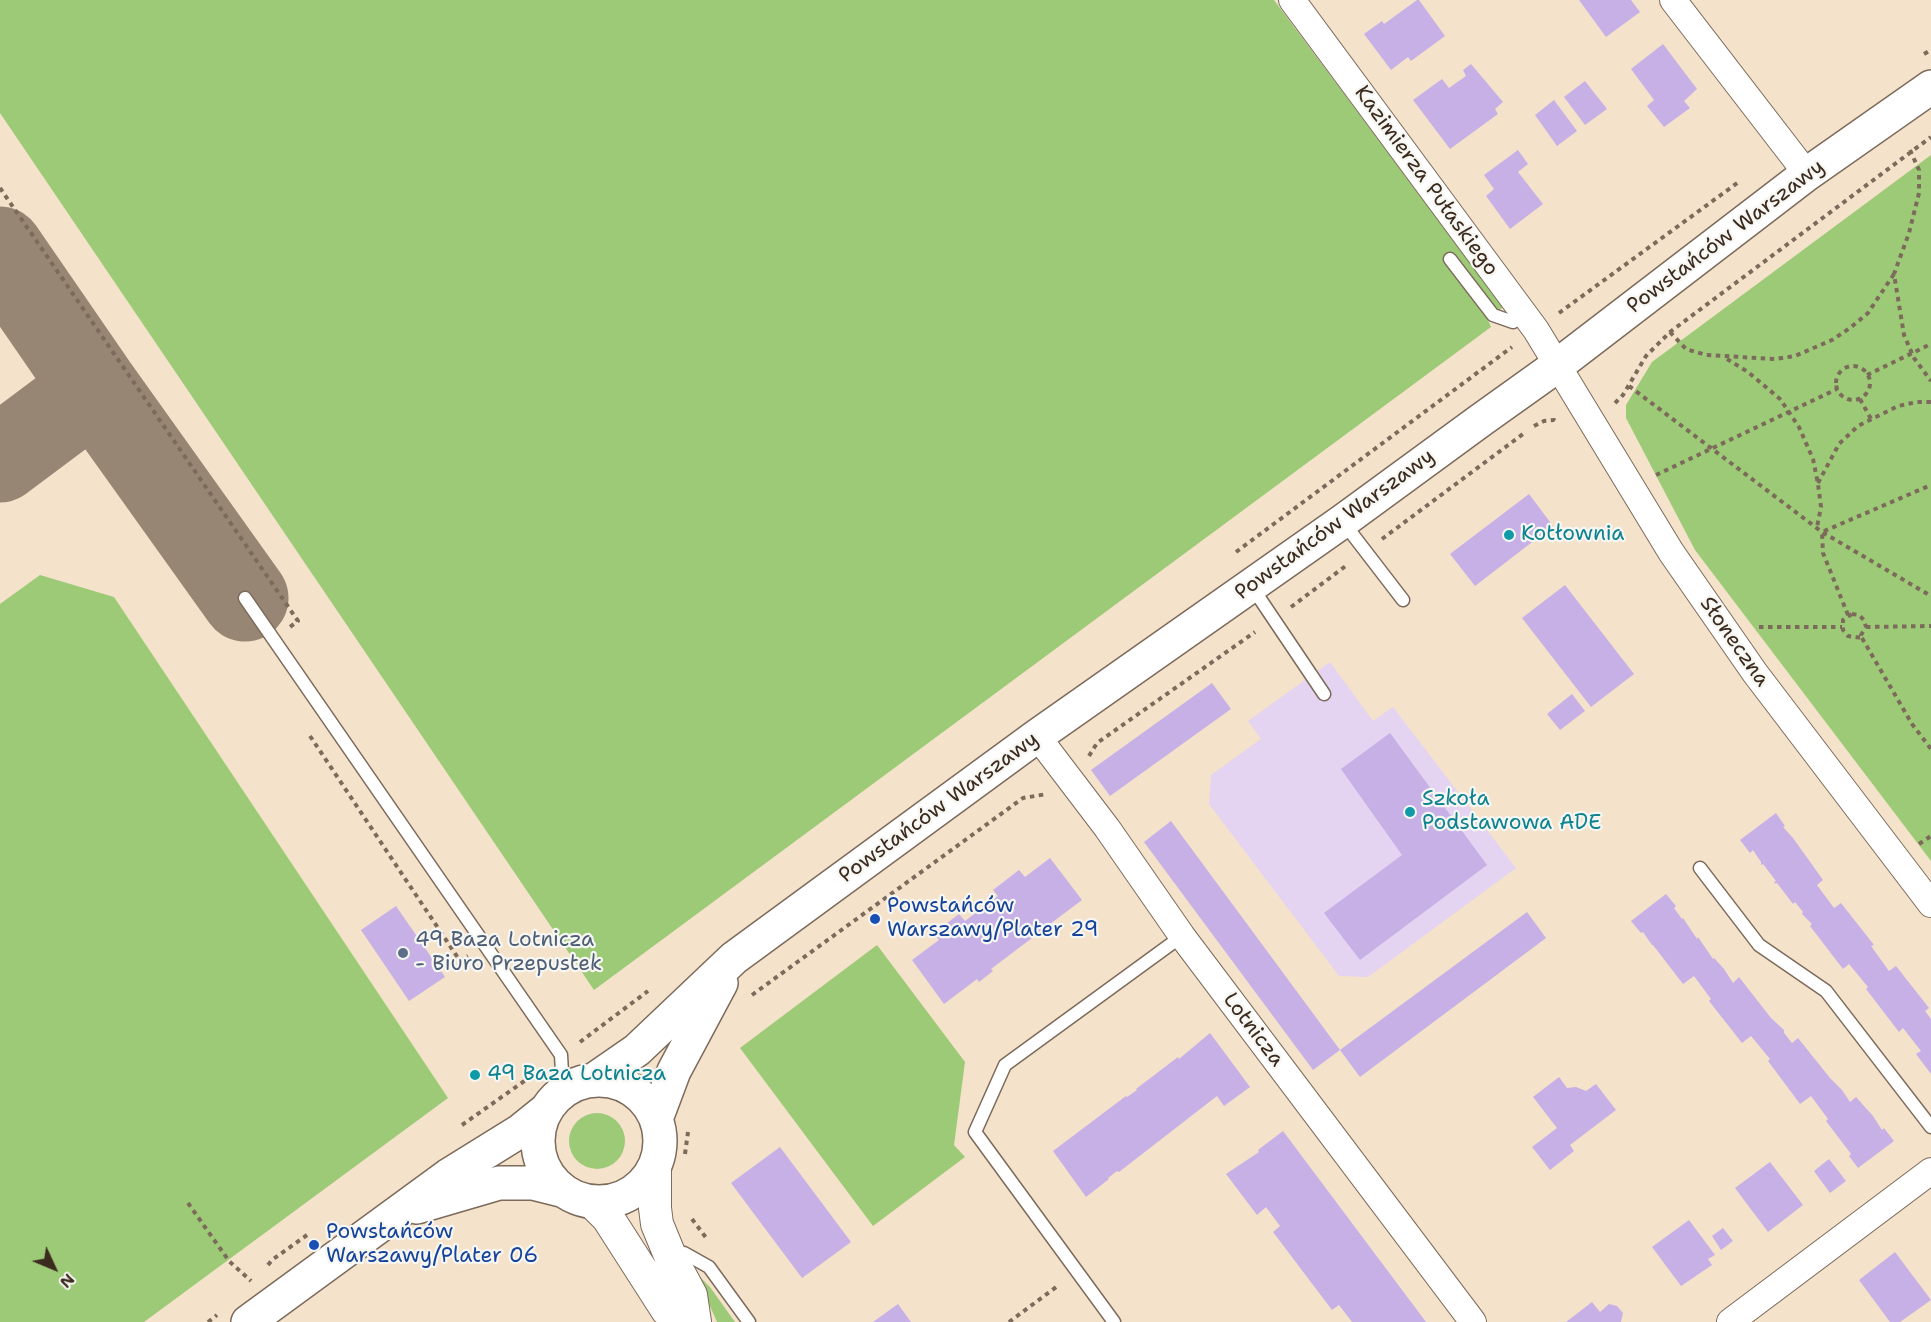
<!DOCTYPE html>
<meta charset="utf-8">
<style>
body{margin:0}
#map{position:relative;width:1931px;height:1322px;overflow:hidden;background:#f4e2cb;font-family:"Shantell Sans",sans-serif}
canvas{display:block}
.north{position:absolute;left:24px;top:1238px;width:60px;height:60px;-webkit-text-stroke:4px #f6f6f2;paint-order:stroke;rotate:134deg;font-size:16px;font-weight:700;line-height:24px;text-align:center;color:#3b2a1e}
.north::after{content:'';display:block;margin:auto;width:21px;height:27px;background:#3b2a1e;clip-path:polygon(50% 0,100% 100%,50% 72%,0 100%)}
</style>
<div id="map">
<canvas width="1931" height="1322"></canvas>
<div class="north">N</div>
</div>
<script>
const g = document.querySelector('canvas').getContext('2d');
g.lineJoin = 'round';
function fillPath(path, color) { g.fillStyle = color; g.fill(path, 'evenodd'); }
const shape = rows => new Path2D(rows.map(r => 'M' + r).join(''));
function trace(path, color, width, dash) { g.strokeStyle = color; g.lineWidth = width; g.lineCap = dash ? 'butt' : 'round'; g.setLineDash(dash || []); g.stroke(path); }
function label(font, color, halo, rows, align = 'center') {
  g.font = font + ' "Shantell Sans",sans-serif'; g.lineWidth = 4.5; g.setLineDash([]); g.textBaseline = 'middle'; g.strokeStyle = halo; g.fillStyle = color; for (const [text, x, y, turn = 0] of rows) {
    g.save(); g.translate(x, y); g.rotate((+turn || 0) * Math.PI / 180); g.textAlign = isNaN(turn) ? turn : align; if (halo) g.strokeText(text, 0, 0); g.fillText(text, 0, 0); g.restore();
  }
}
const built = shape([
 [1330,662,1373,721,1393,707,1516,868,1368,977,1339,976,1209,804,1211,775,1261,739,1248,721]
]);
const green = shape([
 [0,0,1274,0,1503,307,1488,320,1491,327,594,990,0,113],
 [1931,155,1931,861,1695,550,1626,418,1626,405,1652,362],
 [40,575,114,597,448,1098,144,1322,0,1322,0,604],
 [877,945,965,1062,954,1145,965,1157,873,1226,740,1048],
 '569 1141a28 28 0 1 1 56 0a28 28 0 1 1-56 0Z',
 [695,1272,710,1287,735,1322,717,1322]
]);
const taxiway = shape([
 [0,250,95,388,245,598],
 [0,459,95,388]
]);
const building = shape([
 [1417,0,1419,0,1445,36,1411,61,1408,57,1391,70,1364,34,1382,21,1384,24],
 [1579,0,1631,0,1640,12,1606,37],
 [1663,44,1697,89,1684,101,1690,108,1664,127,1647,106,1654,100,1631,69],
 [1471,64,1503,102,1495,109,1498,114,1450,149,1413,100,1442,79,1449,88,1466,76,1463,70],
 [1585,81,1607,109,1585,125,1564,97],
 [1554,100,1577,131,1557,146,1535,115],
 [1518,150,1528,164,1518,172,1543,204,1510,229,1486,196,1494,189,1484,175],
 [1529,494,1553,526,1475,586,1450,554],
 [1565,585,1634,674,1591,707,1522,618],
 [1212,683,1231,709,1110,796,1091,770],
 [1572,694,1585,711,1560,730,1547,714],
 [1390,733,1487,865,1360,960,1324,913,1402,855,1341,769],
 [1776,813,1785,826,1783,827,1793,838,1823,880,1817,885,1834,908,1841,903,1874,945,1871,946,1889,971,1896,966,1929,1008,1925,1011,1931,1019,1931,1074,1916,1054,1921,1051,1903,1028,1899,1032,1866,989,1868,987,1849,964,1843,969,1810,926,1812,924,1802,914,1803,912,1795,902,1793,904,1777,883,1776,884,1774,882,1776,881,1763,864,1761,865,1761,862,1753,850,1750,853,1740,840],
 [1171,821,1340,1050,1313,1070,1144,842],
 [1050,858,1082,900,1050,924,1052,927,1039,937,1036,935,991,969,993,971,979,982,977,979,944,1004,912,960,939,940,934,933,959,914,965,921,998,896,993,890,1019,870,1025,877],
 [1666,894,1676,906,1674,908,1682,919,1683,918,1697,939,1698,937,1713,959,1714,958,1724,969,1733,983,1739,977,1771,1018,1784,1030,1784,1033,1792,1043,1798,1038,1830,1078,1842,1090,1850,1102,1856,1097,1873,1116,1882,1130,1884,1128,1894,1141,1858,1168,1849,1156,1851,1154,1826,1121,1828,1119,1811,1096,1800,1104,1768,1061,1770,1059,1751,1036,1742,1043,1709,1001,1711,999,1694,976,1683,984,1653,945,1652,945,1643,932,1641,933,1631,921],
 [396,906,445,977,409,1001,361,930],
 [1527,912,1546,938,1360,1077,1340,1050],
 [1210,1033,1250,1087,1224,1106,1217,1096,1119,1172,1117,1171,1108,1178,1109,1179,1086,1197,1053,1151,1126,1096,1127,1097,1137,1090,1136,1089,1178,1057,1179,1059],
 [1559,1077,1567,1088,1576,1087,1586,1091,1596,1084,1616,1110,1570,1145,1574,1151,1550,1170,1532,1147,1557,1128,1533,1097],
 [1283,1131,1426,1322,1352,1322,1339,1305,1332,1310,1273,1232,1280,1226,1266,1207,1257,1215,1226,1174,1259,1152,1258,1150],
 [780,1147,851,1242,802,1278,731,1183],
 [1829,1159,1846,1181,1830,1193,1814,1171],
 [1770,1162,1803,1205,1768,1232,1735,1188],
 [1689,1220,1715,1255,1708,1259,1712,1265,1681,1286,1652,1247],
 [1723,1228,1733,1241,1721,1250,1712,1236],
 [1895,1252,1931,1300,1900,1322,1890,1322,1859,1280],
 [1592,1302,1600,1312,1609,1304,1617,1306,1623,1313,1621,1322,1566,1322],
 [898,1304,911,1322,873,1322]
]);
const path = shape([
 [1924,54,1931,50],
 [1910,150,1919,170,1919,193,1909,233,1894,274,1904,335,1914,358,1931,381],
 [0,188,298,621,290,627],
 [1559,313,1740,181],
 [1670,332,1686,349,1706,355,1775,359,1795,356,1832,340,1850,328,1868,313,1894,274],
 [1727,359,1748,372,1780,399,1799,427,1813,459,1818,484,1821,507,1817,527],
 '1836 383a17 17 0 1 1 34 0a17 17 0 1 1-34 0Z',
 [1867,375,1931,344],
 [1629,386,1822,532,1931,596],
 [1860,399,1871,419],
 [1615,403,1623,395,1646,356,1670,332,1931,137],
 [1534,426,1544,421,1554,420,1557,422],
 [1656,475,1837,389],
 [1818,483,1839,444,1858,426,1898,406,1917,402,1931,402],
 [1382,539,1523,434],
 [1236,552,1512,347],
 [1291,607,1347,565],
 [1852,614,1859,615,1864,620,1866,627,1861,635,1862,638,1848,636,1843,630,1843,620,1852,614],
 [1848,615,1823,553,1822,532,1931,485],
 [1759,627,1842,627],
 [1866,627,1931,626],
 [1862,638,1912,724,1931,749],
 [310,736,460,961,468,956],
 [1089,756,1097,743,1255,632],
 [1919,844,1931,836],
 [752,995,1023,798,1047,794],
 [580,1042,648,991],
 [462,1125,540,1070],
 [685,1154,688,1132],
 [188,1203,229,1261,251,1281],
 [692,1219,707,1239],
 [268,1265,272,1260,307,1235],
 [208,1322,217,1315],
 [1009,1322,1059,1285]
]);
const service = shape([
 [1450,259,1493,315,1513,322,1525,315],
 [1343,522,1403,600],
 [1252,587,1324,694],
 [245,598,561,1055,563,1090],
 [1700,868,1759,945,1826,991,1931,1127],
 [672,1258,684,1253,709,1267,749,1322],
 [1114,1322,975,1132,1005,1065,1182,936]
]);
const minor = shape([
 [1292,0,1536,330,1671,552,1755,673,1931,904],
 [1673,0,1807,174],
 [1037,736,1107,828,1182,936,1473,1322],
 [1730,1322,1931,1171]
]);
const tertiary = shape([
 [655,1165,655,1208,657,1224,671,1258,691,1295,695,1322],
 [592,1202,608,1218,667,1310,686,1322]
]);
const secondary = shape([
 [595,1079,637,1050,734,958,1037,736,1343,521,1481,420,1558,365,1807,174,1931,87],
 '538 1141a61 61 0 1 1 122 0a61 61 0 1 1-122 0Z',
 [656,1119,674,1071,721,983],
 [417,1207,499,1183,533,1183,561,1190],
 [248,1322,449,1175,520,1131,546,1110]
]);
const markers = [
 [1509,535,6,"#0f9aa8"],
 [1410,812,6,"#0f9aa8"],
 [875,919,6,"#1a4fb4"],
 [403,953,6,"#5c6f8a"],
 [475,1075,6,"#0f9aa8"],
 [314,1245,6,"#1a4fb4"]
];
const streetNames = [
 ["Kazimierza Pułaskiego",1426,181,54],
 ["Powstańców Warszawy",1726,237,-37],
 ["Powstańców Warszawy",1335,525,-36],
 ["Słoneczna",1734,642,55],
 ["Powstańców Warszawy",939,808,-36],
 ["Lotnicza",1253,1030,53]
];
const cultureNames = [
 ["Kotłownia",1521,535],
 ["Szkoła",1422,800],
 ["Podstawowa ADE",1422,824],
 ["49 Baza Lotnicza",487,1075]
];
const transitNames = [
 ["Powstańców",887,907],
 ["Warszawy/Plater 29",887,931],
 ["Powstańców",326,1233],
 ["Warszawy/Plater 06",326,1257]
];
const serviceNames = [
 ["49 Baza Lotnicza",415,941],
 ["- Biuro Przepustek",415,965]
];
fillPath(built, '#e4d3f1');
fillPath(green, '#9dca77');
trace(taxiway, '#988674', 87);
fillPath(building, '#c6b0e6');
trace(service, '#7c6a5b', 15);
trace(minor, '#7c6a5b', 28);
trace(tertiary, '#7c6a5b', 34);
trace(secondary, '#7c6a5b', 36);
trace(path, '#7c6a5b', 4, [4.5, 4.5]);
trace(service, '#fff', 12);
trace(minor, '#fff', 26);
trace(tertiary, '#fff', 32);
trace(secondary, '#fff', 33);
for (const [x, y, r, color] of markers) { const dot = new Path2D(); dot.arc(x, y, r, 0, 2 * Math.PI); g.fillStyle = color; g.fill(dot); trace(dot, '#f6f6f2', 2); }
label('21px', '#3b2a1e', '#f6f6f2', streetNames);
label('21px', '#0d838f', '#f6f6f2', cultureNames, 'left');
label('21px', '#164399', '#f6f6f2', transitNames, 'left');
label('21px', '#4e5e75', '#f6f6f2', serviceNames, 'left');
</script>
